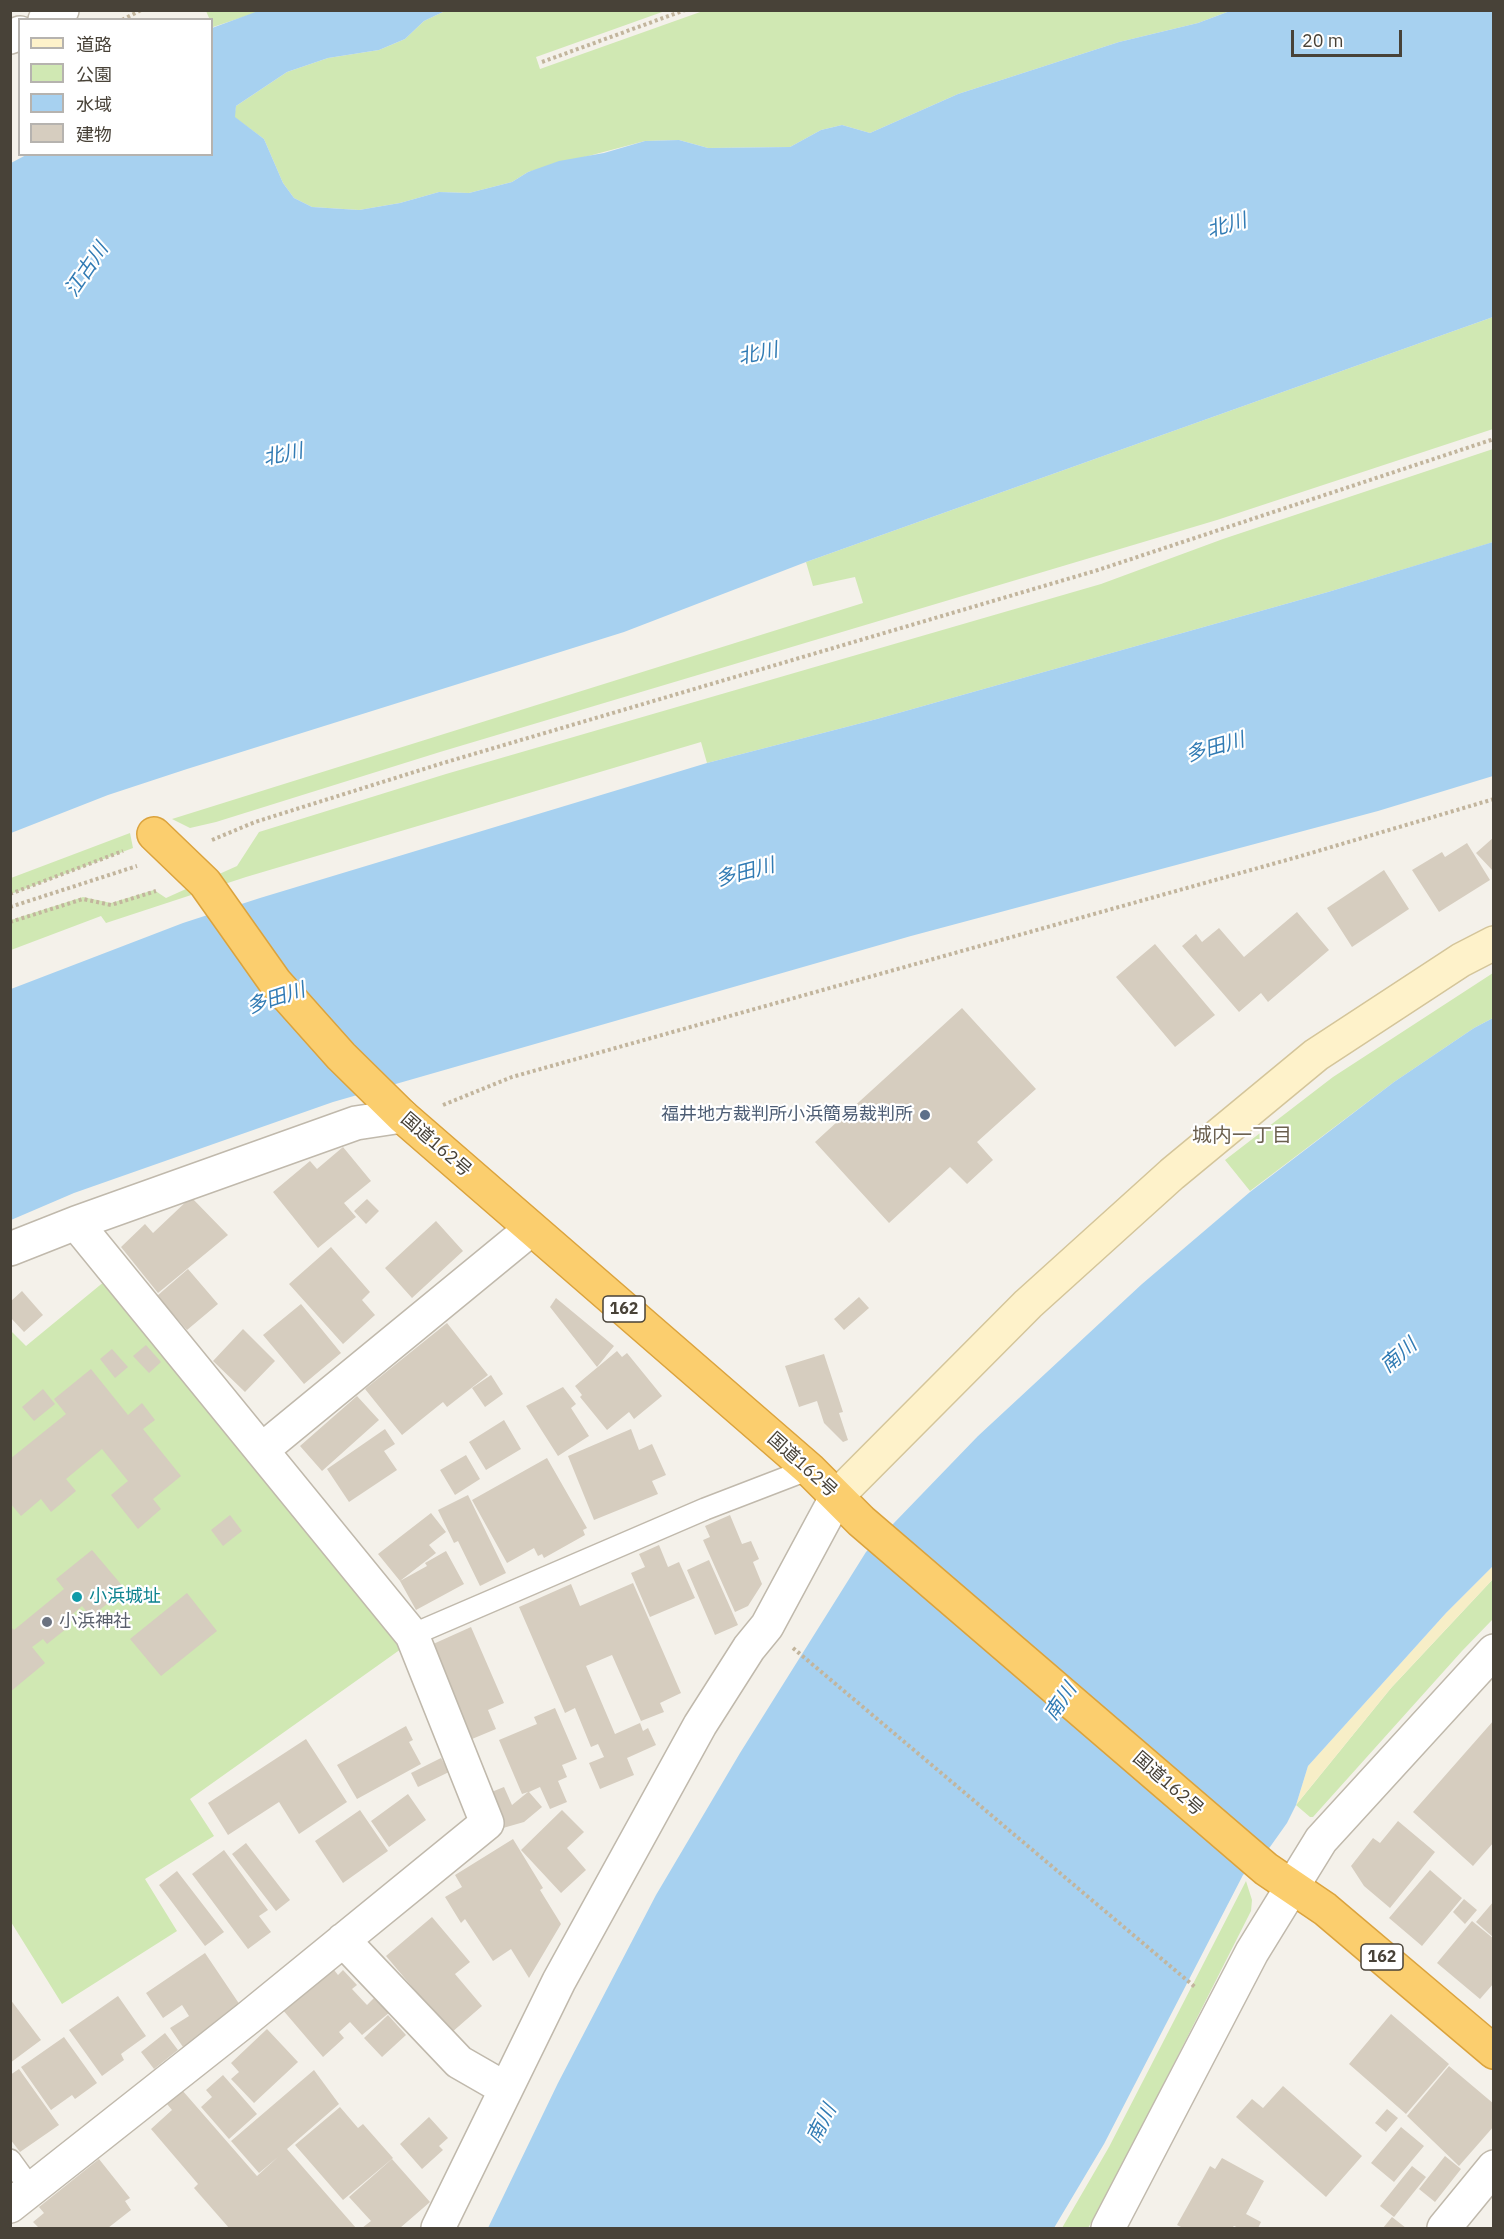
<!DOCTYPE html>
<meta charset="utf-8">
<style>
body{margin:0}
#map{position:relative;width:1504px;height:2239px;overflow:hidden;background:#f4f1ea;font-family:"IBM Plex Sans","Noto Sans JP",sans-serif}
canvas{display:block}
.frame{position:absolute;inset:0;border:12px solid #484238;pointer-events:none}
.legend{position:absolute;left:18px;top:18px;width:195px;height:138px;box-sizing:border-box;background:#fff;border:2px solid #b6b3af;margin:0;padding:8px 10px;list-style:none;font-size:18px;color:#484238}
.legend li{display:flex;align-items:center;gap:12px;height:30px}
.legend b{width:30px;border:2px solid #b6b3af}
.scale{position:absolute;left:1291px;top:30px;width:111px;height:27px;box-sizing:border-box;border:3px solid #484238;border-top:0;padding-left:8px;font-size:18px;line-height:21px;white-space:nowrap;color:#484238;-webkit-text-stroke:4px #fff;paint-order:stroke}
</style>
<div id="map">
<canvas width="1504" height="2239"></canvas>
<div class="frame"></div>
<ul class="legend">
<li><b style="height:8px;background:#fef2ca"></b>道路</li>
<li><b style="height:16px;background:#d0e8b3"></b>公園</li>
<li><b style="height:16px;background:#a7d1f0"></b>水域</li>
<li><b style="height:16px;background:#d6cdbf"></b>建物</li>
</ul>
<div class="scale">20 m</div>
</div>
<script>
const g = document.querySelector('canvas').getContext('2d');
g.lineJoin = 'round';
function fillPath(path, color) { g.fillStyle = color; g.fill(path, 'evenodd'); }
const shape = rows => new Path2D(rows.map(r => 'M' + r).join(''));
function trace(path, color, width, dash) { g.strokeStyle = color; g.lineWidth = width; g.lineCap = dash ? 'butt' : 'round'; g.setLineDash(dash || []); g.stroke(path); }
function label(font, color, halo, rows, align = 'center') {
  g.font = font + ' "IBM Plex Sans","Noto Sans JP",sans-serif'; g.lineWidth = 4.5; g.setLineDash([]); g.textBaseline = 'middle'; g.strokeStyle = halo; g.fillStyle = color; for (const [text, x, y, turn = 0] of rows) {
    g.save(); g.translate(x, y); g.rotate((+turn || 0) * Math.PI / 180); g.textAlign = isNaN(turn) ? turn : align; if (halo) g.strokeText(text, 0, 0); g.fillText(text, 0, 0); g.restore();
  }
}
const green = shape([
 [206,11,261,11,213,27],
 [445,11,665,11,536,57,540,69,703,11,1230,11,1198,23,1119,42,958,94,870,133,842,125,821,130,790,147,708,148,679,140,645,141,528,172,512,182,469,193,439,192,400,203,359,210,312,207,294,198,283,183,264,139,234,117,236,106,287,72,328,58,379,50,405,39,424,21],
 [1493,317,1493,429,1217,520,440,752,216,822,190,828,172,819,863,603,855,577,813,586,806,562],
 [1493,449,1493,542,1487,544,1328,592,877,719,707,763,701,742,246,877,106,923,101,916,11,950,11,920,83,897,111,903,154,890,166,898,237,866,259,832,446,774,1101,584,1223,539],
 [130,833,133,848,11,894,11,878],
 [1493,973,1493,1018,1474,1028,1394,1082,1250,1191,1225,1160,1333,1077],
 [105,1281,401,1649,190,1799,214,1836,145,1879,177,1931,62,2004,11,1922,10,1330,26,1346],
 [1493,1579,1493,1619,1462,1651,1313,1817,1310,1817,1296,1805,1391,1688],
 [1246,1881,1252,1900,1251,1911,1106,2198,1088,2228,1062,2228,1109,2147]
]);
const sand = shape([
 [1493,1566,1493,1579,1391,1688,1296,1805,1308,1766,1446,1613]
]);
const water = shape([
 [261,10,445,11,424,21,405,39,379,50,328,58,287,72,236,106,235,117,264,139,283,183,294,198,312,207,359,210,400,203,439,192,469,193,512,182,528,172,559,161,604,153,645,141,679,140,708,148,790,147,821,130,842,125,870,133,958,94,1119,42,1198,23,1230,11,1493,11,1493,317,806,562,624,632,187,769,108,795,11,833,11,163,28,154,212,154,212,28],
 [1493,542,1493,776,1378,811,911,936,333,1102,74,1193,11,1220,11,989,183,923,260,898,707,763,877,719,1328,592],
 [1493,1018,1493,1566,1446,1613,1308,1766,1296,1805,1287,1823,1270,1847,1243,1875,1104,2144,1054,2228,488,2228,558,2083,656,1895,740,1753,866,1552,978,1436,1142,1284,1250,1192,1394,1082,1474,1028]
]);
const building = shape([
 [1494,837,1494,872,1476,853],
 [1467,843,1490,880,1439,912,1412,870,1442,852,1445,857],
 [1384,870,1409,909,1352,947,1327,908],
 [1297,912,1329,950,1268,1002,1261,993,1239,1012,1182,946,1196,934,1202,942,1219,928,1244,957],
 [1155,944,1215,1015,1175,1047,1116,977],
 [962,1008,1036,1089,977,1142,993,1160,967,1184,950,1167,889,1223,815,1142],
 [343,1147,371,1181,344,1203,356,1217,318,1248,273,1192,310,1161,317,1169],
 [191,1197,228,1235,158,1293,121,1247,145,1224,153,1233],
 [367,1199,379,1211,366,1224,354,1211],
 [436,1221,463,1251,412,1298,385,1268],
 [331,1247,370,1292,362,1300,375,1315,343,1344,289,1284],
 [188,1269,218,1304,187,1330,157,1296],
 [22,1291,43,1315,24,1332,10,1317,10,1302],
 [859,1297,869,1308,844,1330,834,1319],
 [556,1298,614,1346,597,1367,550,1307],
 [301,1304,341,1353,304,1384,263,1335],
 [447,1323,488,1375,447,1407,443,1402,402,1435,365,1389],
 [243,1329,275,1361,245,1392,213,1361],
 [146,1345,161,1362,149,1373,133,1356],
 [112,1349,128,1367,115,1378,100,1359],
 [617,1351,622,1357,627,1353,662,1396,634,1419,629,1412,607,1430,580,1397,582,1395,575,1386],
 [824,1354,843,1412,839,1413,848,1440,843,1442,824,1423,817,1401,799,1407,785,1366],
 [91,1369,128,1415,142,1403,155,1420,143,1429,181,1476,153,1499,161,1509,138,1529,111,1495,128,1481,102,1449,66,1479,76,1491,51,1512,41,1499,21,1516,10,1503,10,1459,66,1414,54,1399],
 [491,1375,503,1394,485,1407,472,1388],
 [563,1387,576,1404,571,1408,589,1436,558,1456,526,1406],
 [43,1389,55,1404,34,1421,22,1407],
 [357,1396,379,1420,322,1471,300,1446],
 [504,1420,521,1449,486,1470,469,1442],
 [385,1429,395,1444,384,1451,397,1470,349,1502,327,1469],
 [631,1429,639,1450,652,1444,666,1475,652,1481,658,1494,594,1520,568,1456],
 [466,1455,480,1479,455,1495,440,1470],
 [547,1458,587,1528,583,1530,585,1535,544,1558,542,1554,538,1556,534,1548,507,1563,472,1500],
 [468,1495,506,1573,480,1586,458,1541,454,1543,438,1510],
 [431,1513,446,1532,429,1545,436,1553,400,1581,378,1554],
 [230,1515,242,1531,223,1546,211,1530],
 [730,1515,742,1544,751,1541,759,1559,753,1562,762,1584,748,1606,735,1612,703,1540,710,1537,705,1526],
 [659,1545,668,1567,679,1562,695,1598,650,1617,631,1573,645,1567,639,1554],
 [92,1550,125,1589,91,1617,82,1606,67,1619,71,1625,47,1644,43,1639,32,1647,45,1663,10,1692,10,1626,14,1630,64,1589,56,1579],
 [446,1551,464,1584,416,1610,400,1581,427,1566,425,1563],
 [709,1560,738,1625,715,1635,687,1570],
 [633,1583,681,1693,660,1703,664,1712,641,1721,612,1655,586,1666,615,1734,640,1723,643,1731,648,1728,656,1745,627,1758,634,1775,600,1789,589,1763,604,1757,598,1744,591,1747,575,1708,565,1713,519,1607,571,1584,580,1606],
 [187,1593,217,1631,161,1676,130,1639],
 [471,1627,504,1703,488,1710,496,1729,472,1739,431,1645],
 [555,1708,577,1759,562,1765,567,1777,558,1781,567,1802,550,1809,540,1787,529,1792,542,1807,524,1822,503,1828,489,1793,504,1787,512,1805,528,1792,522,1794,499,1740,537,1724,534,1717],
 [1494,1720,1494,1842,1473,1866,1413,1812],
 [406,1726,413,1740,409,1742,421,1764,357,1799,337,1765],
 [306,1739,347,1802,299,1834,279,1802,228,1835,208,1803],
 [441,1758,449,1772,418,1787,411,1773],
 [408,1794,426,1820,389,1847,371,1821],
 [360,1810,388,1851,343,1883,315,1841],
 [562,1810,584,1832,567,1848,586,1870,561,1893,521,1850],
 [1398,1821,1435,1852,1390,1908,1364,1886,1351,1866,1373,1838,1380,1843],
 [513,1839,543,1888,540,1890,561,1924,529,1978,511,1949,493,1961,465,1919,461,1923,445,1897,462,1887,455,1875],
 [246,1843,290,1900,276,1911,232,1854],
 [224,1850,268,1910,259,1916,271,1932,248,1949,192,1874],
 [1430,1870,1462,1898,1422,1946,1389,1918],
 [177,1871,224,1932,205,1946,159,1885],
 [1464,1899,1477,1910,1465,1924,1453,1912],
 [1494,1901,1494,1938,1476,1922],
 [432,1917,470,1962,455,1974,482,2006,451,2033,386,1956],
 [1472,1921,1494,1939,1494,1983,1480,1999,1437,1963],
 [205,1953,242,2008,183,2047,170,2028,189,2016,182,2005,163,2018,146,1993],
 [331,1966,338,1975,343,1970,357,1985,352,1989,367,2005,376,1996,390,2012,362,2035,350,2022,339,2032,344,2038,323,2057,282,2009],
 [118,1996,146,2036,121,2054,124,2060,102,2076,69,2030],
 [10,1999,41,2040,10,2063],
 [1391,2014,1449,2064,1406,2114,1349,2064],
 [388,2015,406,2035,382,2057,364,2038],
 [267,2029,298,2062,254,2103,231,2079,239,2072,231,2063],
 [165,2033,178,2050,154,2069,141,2052],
 [64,2037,97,2083,75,2099,72,2095,51,2110,21,2067],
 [1449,2066,1494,2104,1494,2126,1459,2166,1407,2116],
 [19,2069,59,2125,20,2152,10,2139,10,2075],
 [314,2070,339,2104,287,2149,356,2228,229,2228,194,2188,198,2184,151,2129,172,2110,167,2104,182,2090,257,2176,278,2157,259,2173,231,2141],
 [223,2075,257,2114,229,2139,201,2107,212,2097,206,2090],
 [1283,2086,1362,2156,1326,2197,1236,2117,1252,2099,1263,2108],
 [340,2107,358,2128,363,2124,393,2158,343,2200,295,2145],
 [1387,2109,1398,2118,1386,2132,1375,2123],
 [429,2117,448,2138,439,2146,443,2150,422,2169,400,2144],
 [1401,2127,1424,2146,1394,2182,1371,2163],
 [1445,2156,1461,2169,1435,2202,1419,2189],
 [1222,2158,1264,2181,1246,2214,1261,2222,1258,2228,1239,2228,1234,2226,1232,2228,1183,2228,1177,2225,1210,2166,1215,2169],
 [99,2159,130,2198,125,2201,131,2210,108,2228,39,2228,33,2222,44,2213,39,2207],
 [392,2159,430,2202,400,2228,362,2228,371,2221,349,2197],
 [1412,2166,1426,2177,1394,2217,1380,2206],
 [1392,2217,1406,2228,1383,2228]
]);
const path = shape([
 [122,20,141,10],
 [542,62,685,10],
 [212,840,255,822,443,763,1098,570,1494,439],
 [10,894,123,851],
 [10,907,137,866],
 [10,922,83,899,111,905,156,891],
 [443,1105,512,1077,1301,856,1494,799],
 [793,1648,1195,1987]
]);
const lane = shape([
 [412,1635,705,1509,809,1469],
 [10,2160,31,2189]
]);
const street = shape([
 [45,20,62,10],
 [10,37,20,33],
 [10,1249,76,1223,356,1123,402,1116],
 [263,1449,531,1229],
 [343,1940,459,2062,506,2089],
 [10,2206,248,2018,487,1823,412,1635,76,1223],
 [438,2228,559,1981,700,1725,749,1648,767,1626,837,1496],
 [1108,2228,1252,1952,1321,1840,1494,1651],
 [1444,2228,1494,2167]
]);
const secondary = shape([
 [837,1496,1028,1304,1172,1174,1316,1055,1461,960,1494,943]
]);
const highway = shape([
 [154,834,205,883,275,982,341,1056,402,1116,809,1469,861,1521,1266,1869,1325,1909,1494,2052]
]);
const markers = [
 [925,1115,6,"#5c6f8a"],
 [77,1597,6,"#0f9aa8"],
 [47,1622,6,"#6b7280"]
];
const shields = [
 [624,1309,42],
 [1382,1957,42]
];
const shieldNames = [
 ["162",624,1309],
 ["162",1382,1957]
];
const serviceNames = [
 ["福井地方裁判所小浜簡易裁判所",913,1115]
];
const streetNames = [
 ["国道162号",436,1145,41],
 ["国道162号",802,1465,42],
 ["国道162号",1168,1784,41]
];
const cultureNames = [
 ["小浜城址",89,1597]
];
const worshipNames = [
 ["小浜神社",59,1622]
];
const waterNames = [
 ["北川",1227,226,-16],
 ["江古川",87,270,-56],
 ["北川",758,354,-12],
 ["北川",283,455,-12],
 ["多田川",1215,748,-16],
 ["多田川",745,873,-15],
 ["多田川",276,999,-18],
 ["南川",1399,1356,-41],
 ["南川",1061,1702,-56],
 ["南川",822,2124,-63]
];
const neighbourhoodNames = [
 ["城内一丁目",1242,1136]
];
fillPath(green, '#d0e8b3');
fillPath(sand, '#f7eec7');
fillPath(water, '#a7d1f0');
fillPath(building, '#d6cdbf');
trace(lane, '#c0b9ac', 24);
trace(street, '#c0b9ac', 36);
trace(secondary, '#d4c59a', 36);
trace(highway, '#dba33d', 36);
trace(path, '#c2b59d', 4, [3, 3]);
trace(lane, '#fff', 21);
trace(street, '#fff', 33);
trace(secondary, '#fef2ca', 33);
trace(highway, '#fbce6e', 33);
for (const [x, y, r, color] of markers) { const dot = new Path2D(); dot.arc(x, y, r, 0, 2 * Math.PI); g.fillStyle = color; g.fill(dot); trace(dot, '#fff', 2); }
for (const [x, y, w] of shields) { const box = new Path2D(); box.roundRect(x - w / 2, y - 13, w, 26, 4.5); g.fillStyle = '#fff'; g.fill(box); trace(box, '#484238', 1.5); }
label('bold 16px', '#484238', null, shieldNames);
label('18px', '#4e5e75', '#fff', serviceNames, 'right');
label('18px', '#484238', '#fff', streetNames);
label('18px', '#0d838f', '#fff', cultureNames, 'left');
label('18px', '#5b616d', '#fff', worshipNames, 'left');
label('italic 20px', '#317bb4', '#fff', waterNames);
label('20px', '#6b604f', '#fff', neighbourhoodNames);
</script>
